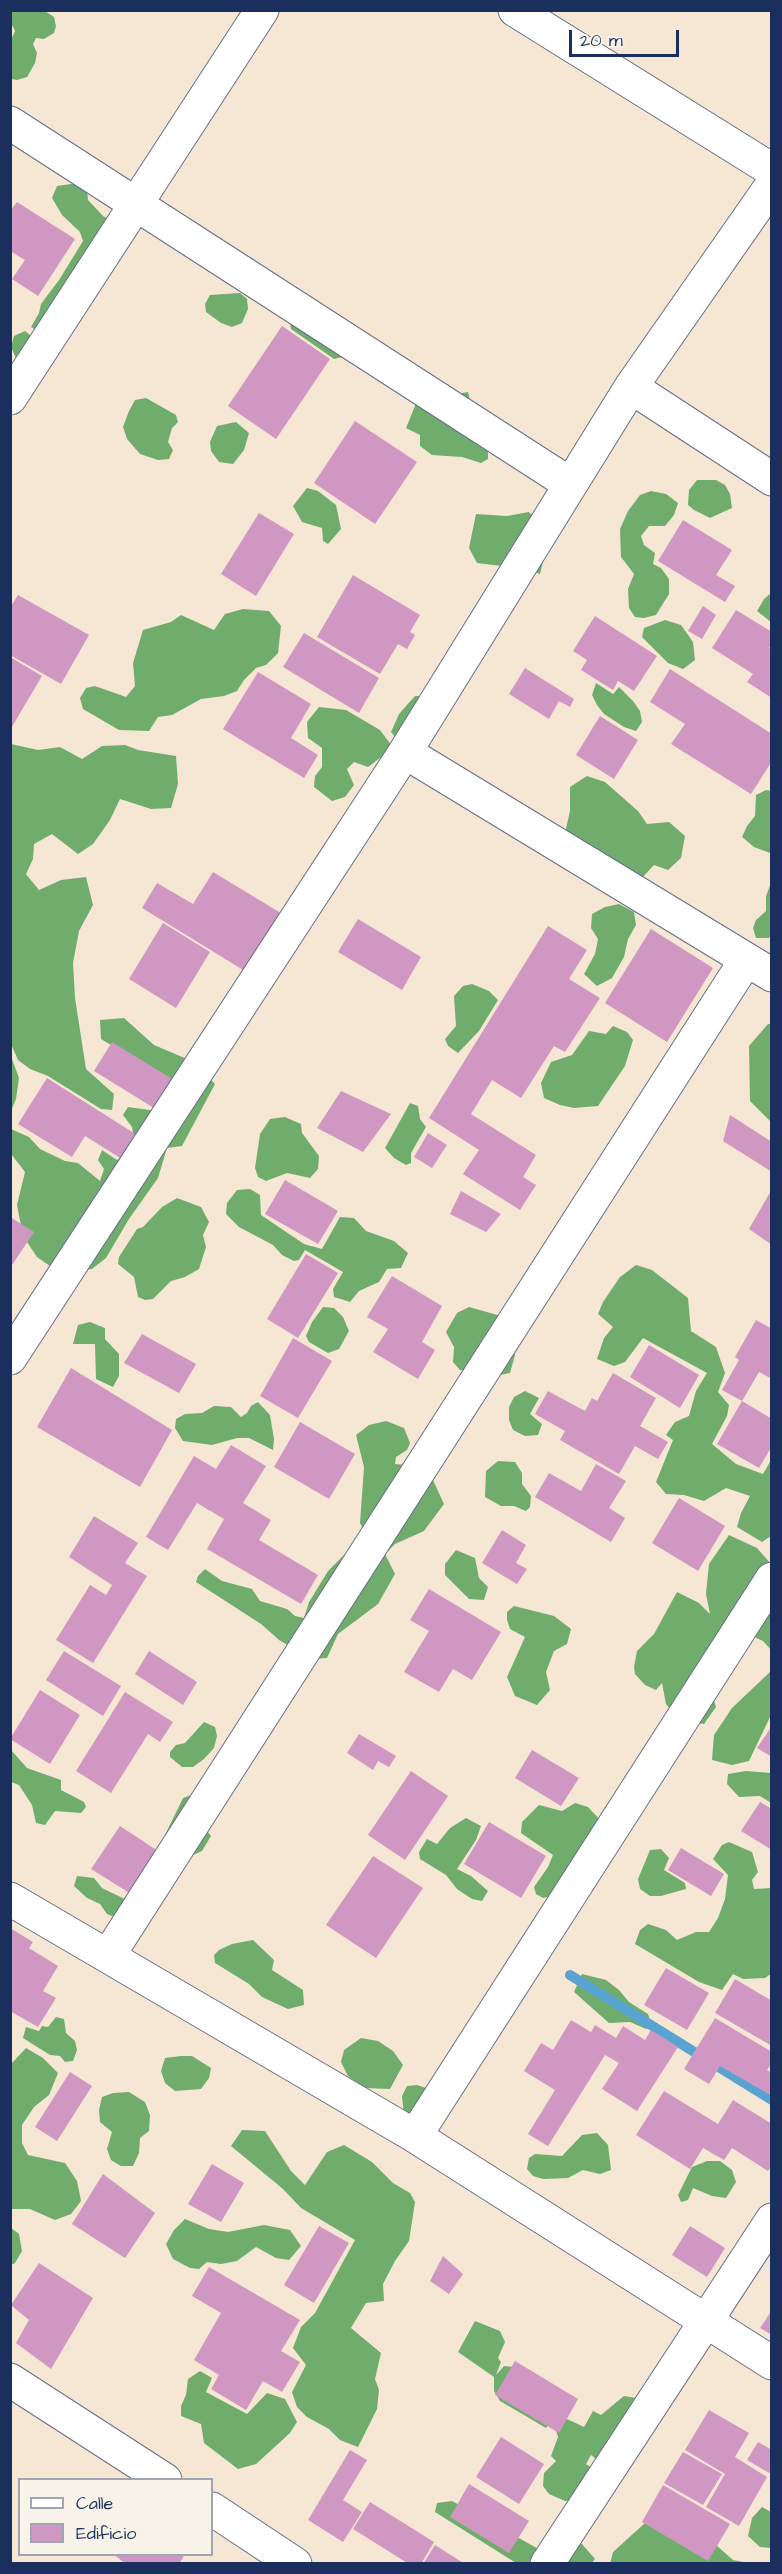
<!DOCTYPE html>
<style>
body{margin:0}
#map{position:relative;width:782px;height:2574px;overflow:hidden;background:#f5e7d4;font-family:"Architects Daughter",sans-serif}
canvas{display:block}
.frame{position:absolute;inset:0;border:12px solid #1b2f5e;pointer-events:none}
.legend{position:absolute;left:18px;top:2478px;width:195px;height:78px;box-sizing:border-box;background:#f7f3e8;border:2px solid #9fa5b1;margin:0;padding:8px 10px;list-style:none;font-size:18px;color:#1b2f5e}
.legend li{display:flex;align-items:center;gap:12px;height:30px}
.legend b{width:30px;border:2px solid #9fa5b1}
.scale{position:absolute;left:569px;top:30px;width:110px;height:27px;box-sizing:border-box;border:3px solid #1b2f5e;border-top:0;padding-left:8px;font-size:18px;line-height:21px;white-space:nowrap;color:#1b2f5e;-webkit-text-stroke:4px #f7f3e8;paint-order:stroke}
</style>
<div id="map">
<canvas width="782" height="2574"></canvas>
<div class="frame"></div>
<ul class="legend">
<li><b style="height:8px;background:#fff"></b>Calle</li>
<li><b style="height:16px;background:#d097c2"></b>Edificio</li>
</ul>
<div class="scale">20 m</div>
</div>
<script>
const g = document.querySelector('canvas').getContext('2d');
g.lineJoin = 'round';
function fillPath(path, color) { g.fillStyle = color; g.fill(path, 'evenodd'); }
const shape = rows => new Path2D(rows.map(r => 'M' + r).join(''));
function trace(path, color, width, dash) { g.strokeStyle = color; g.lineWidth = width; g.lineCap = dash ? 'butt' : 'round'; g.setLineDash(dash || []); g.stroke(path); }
const forest = shape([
 [11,10,45,11,54,17,56,26,54,33,44,39,36,38,33,44,37,53,35,63,27,77,17,80,11,79,11,40,15,31,11,23],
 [77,183,87,188,88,200,103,216,123,228,45,336,31,327,39,313,41,304,59,280,83,241,80,232,62,215,52,198,57,186],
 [240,293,247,299,248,309,242,323,232,327,221,323,206,312,205,304,210,295],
 [288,311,347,356,334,359,291,329],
 [25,331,43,346,22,372,11,347,14,336],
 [468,392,475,422,488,439,488,459,481,463,462,457,432,455,420,446,420,435,406,428,417,401],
 [146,398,176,415,178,422,172,428,168,442,173,450,169,459,158,460,140,454,127,439,123,427,129,411,135,400],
 [236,422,249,433,244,450,233,464,219,462,211,451,210,442,217,426],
 [697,480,716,480,725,485,730,494,732,508,710,518,694,510,688,505,689,490],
 [307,488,318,491,336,505,341,529,328,544,323,541,322,528,302,522,293,506],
 [651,491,666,494,678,503,674,515,665,526,649,526,641,536,644,545,655,553,653,564,661,568,669,579,669,594,656,615,644,618,635,617,629,608,628,589,634,574,621,557,620,529,628,511,640,495],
 [529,512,550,534,540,574,514,565,502,566,477,563,469,548,476,514,507,516],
 [771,593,771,622,757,611,764,599],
 [243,609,269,611,281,626,278,653,266,665,256,668,244,680,237,691,224,696,201,699,172,715,158,717,149,731,119,730,83,709,80,698,86,688,95,686,126,697,135,686,133,663,143,630,171,622,181,615,214,630,225,614],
 [665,620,681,625,693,642,695,660,683,669,668,663,642,637,644,628],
 [596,683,613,694,619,687,633,701,640,711,642,722,636,731,624,727,604,714,597,705,592,695],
 [415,696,427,696,397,739,391,732,399,714],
 [319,707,346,710,380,730,392,746,384,755,368,767,354,762,347,769,354,785,345,797,332,801,314,787,315,776,322,767,322,748,308,738,307,722],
 [11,744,38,750,60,747,82,759,102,746,125,745,138,750,176,756,178,784,171,808,151,809,120,799,110,820,93,844,78,854,52,834,34,844,33,859,26,874,39,890,61,880,86,877,93,905,79,931,73,963,75,998,86,1069,114,1094,112,1110,101,1109,48,1076,30,1069,18,1060,11,1044],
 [587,776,605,782,638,811,647,824,669,822,685,836,681,858,668,870,654,865,641,879,560,855,570,811,570,787],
 [766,790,771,791,770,853,754,847,742,837,747,826,755,816,756,795],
 [771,883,771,935,769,938,756,938,753,928,756,920,766,911,766,896],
 [619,904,634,912,636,925,628,939,624,957,612,978,597,986,584,974,595,954,598,939,591,928,592,914,605,907],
 [472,984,489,991,498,1000,479,1031,458,1053,448,1046,445,1039,456,1026,454,996,463,986],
 [124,1018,154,1045,194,1062,215,1084,182,1146,167,1148,158,1178,129,1219,106,1258,92,1269,57,1271,37,1257,23,1236,17,1205,25,1172,11,1154,11,1129,29,1137,40,1149,65,1161,78,1163,100,1181,104,1169,98,1160,102,1150,117,1160,135,1145,132,1127,123,1115,128,1107,164,1112,174,1083,101,1039,100,1020],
 [768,1024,772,1024,771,1122,750,1101,749,1046],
 [613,1026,627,1032,633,1040,625,1066,598,1106,574,1108,560,1105,544,1098,541,1083,551,1062,572,1055,589,1031,606,1034],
 [11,1056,19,1078,16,1099,11,1111],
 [410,1103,418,1106,420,1119,426,1127,411,1153,411,1163,406,1165,394,1158,385,1148],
 [285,1117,301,1124,302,1133,319,1156,318,1169,310,1178,287,1173,266,1181,258,1177,255,1168,260,1134,270,1119],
 [250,1189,260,1195,261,1215,304,1244,322,1249,340,1217,354,1218,366,1231,394,1241,408,1253,401,1268,387,1269,379,1282,359,1291,350,1302,334,1297,333,1289,343,1272,305,1250,299,1260,294,1261,282,1255,273,1245,239,1227,226,1214,227,1203,237,1190],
 [177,1198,201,1207,209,1222,203,1235,206,1247,199,1269,185,1277,171,1281,153,1299,145,1300,138,1297,134,1277,118,1264,119,1257,137,1229,143,1227,162,1207],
 [636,1265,652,1270,688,1298,691,1331,716,1347,725,1373,718,1392,729,1405,727,1416,712,1444,736,1464,763,1474,771,1460,771,1536,762,1542,737,1527,741,1513,750,1496,726,1488,704,1501,684,1495,666,1494,656,1482,673,1440,666,1435,675,1422,689,1416,696,1391,707,1373,643,1338,625,1362,614,1366,597,1359,604,1338,613,1327,598,1314,603,1302,620,1277],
 [323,1307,334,1308,343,1317,349,1331,339,1349,328,1353,309,1342,306,1336,312,1322],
 [469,1307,508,1318,515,1355,510,1373,500,1375,460,1370,453,1362,454,1347,446,1332,457,1313],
 [90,1322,105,1328,105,1339,119,1354,119,1376,113,1387,96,1379,95,1344,73,1344,78,1325],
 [525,1391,539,1398,530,1414,542,1424,538,1435,525,1436,513,1430,509,1420,509,1407,514,1397],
 [258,1402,270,1415,274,1439,273,1450,249,1438,237,1438,212,1445,183,1441,175,1428,176,1419,185,1414,202,1413,214,1406,231,1407,241,1417,247,1413,251,1406],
 [386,1421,404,1428,410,1443,407,1450,396,1457,395,1464,427,1467,444,1504,424,1531,395,1544,385,1554,395,1574,378,1604,338,1634,327,1658,312,1659,279,1640,261,1624,196,1582,198,1576,205,1569,222,1581,252,1589,260,1601,287,1609,295,1616,304,1618,309,1602,328,1571,351,1548,369,1539,360,1523,364,1467,356,1435,369,1425],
 [498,1461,515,1462,522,1473,522,1484,531,1496,530,1507,526,1511,514,1506,501,1506,485,1497,486,1471],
 [729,1535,757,1548,771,1564,771,1650,763,1641,724,1623,714,1643,710,1687,716,1707,704,1724,678,1719,666,1704,662,1683,656,1690,645,1685,635,1674,634,1667,637,1651,654,1634,677,1592,699,1603,710,1614,706,1594,709,1564],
 [456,1550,475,1558,479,1578,488,1587,484,1600,469,1599,445,1575,445,1564],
 [514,1606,554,1616,571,1629,567,1644,554,1651,546,1672,550,1690,537,1705,515,1696,507,1677,525,1637,510,1629,507,1620,507,1612],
 [771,1671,771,1715,749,1761,732,1765,712,1760,714,1735,732,1708],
 [204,1722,215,1727,217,1736,214,1748,204,1759,193,1767,182,1767,170,1757,170,1752,176,1745,185,1743],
 [11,1750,27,1768,61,1780,61,1790,84,1802,86,1807,81,1813,55,1811,45,1825,36,1823,32,1805,19,1785,11,1782],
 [746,1771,771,1773,771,1803,760,1796,739,1797,727,1784,728,1774],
 [194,1794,199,1821,211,1836,202,1851,191,1856,167,1839,166,1833,183,1798],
 [575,1803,588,1807,603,1823,555,1895,543,1898,536,1894,534,1887,548,1867,553,1855,521,1833,522,1822,539,1805,562,1811],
 [466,1818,481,1826,476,1840,457,1869,471,1876,488,1891,482,1901,472,1899,457,1889,446,1875,420,1859,419,1852,427,1839,437,1844,450,1828],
 [729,1842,752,1852,758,1872,752,1880,754,1889,771,1888,772,1973,765,1978,743,1979,733,1974,722,1990,699,1982,635,1944,640,1930,648,1924,666,1930,677,1940,696,1932,709,1932,718,1918,725,1899,728,1875,713,1859,722,1845],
 [661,1849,669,1858,664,1870,685,1883,686,1889,661,1896,650,1896,640,1889,638,1879,650,1850],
 [77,1876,94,1878,102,1888,133,1903,124,1921,107,1914,100,1904,87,1898,74,1886],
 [253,1940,274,1960,272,1970,303,1990,304,2005,288,2009,262,1997,249,1984,215,1963,214,1955,219,1950,232,1944],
 [582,1974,606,1980,619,1990,629,2002,648,2014,651,2023,646,2029,630,2022,609,2023,574,1992],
 [56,2017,64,2019,66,2033,75,2041,77,2050,73,2061,65,2062,60,2056,50,2055,23,2038,26,2027,39,2031,42,2026,48,2027],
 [361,2038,378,2041,393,2051,403,2065,390,2089,364,2088,348,2076,341,2062,344,2050],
 [26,2048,43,2058,58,2073,49,2095,34,2107,22,2125,22,2143,28,2155,65,2163,77,2181,81,2201,71,2214,55,2220,30,2209,11,2209,11,2064],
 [181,2056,192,2056,211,2068,209,2078,201,2089,175,2091,165,2083,161,2071,165,2058],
 [417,2085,432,2090,456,2100,404,2116,402,2096,407,2086],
 [129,2092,145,2102,150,2115,149,2131,140,2138,139,2153,133,2166,121,2166,111,2160,107,2149,112,2132,100,2122,99,2110,102,2097,113,2093],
 [242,2130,265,2131,291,2171,305,2185,327,2152,344,2145,372,2162,393,2183,410,2193,415,2202,409,2241,395,2261,383,2284,384,2301,366,2303,351,2328,381,2353,375,2379,379,2390,377,2409,358,2447,340,2440,329,2429,307,2417,297,2407,292,2392,306,2365,293,2348,301,2327,315,2313,355,2240,301,2208,283,2189,231,2146],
 [597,2133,608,2145,611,2170,600,2174,583,2170,568,2178,543,2179,533,2176,527,2169,529,2158,535,2154,562,2156,582,2135],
 [707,2161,720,2161,732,2170,736,2182,726,2198,712,2196,693,2188,688,2200,681,2202,678,2195,692,2167],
 [185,2219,209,2229,228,2232,264,2225,290,2230,301,2246,289,2260,276,2258,256,2247,237,2261,221,2264,207,2262,199,2269,190,2268,173,2259,166,2244,174,2230],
 [10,2227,19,2234,22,2251,15,2263,11,2265],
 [475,2321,500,2331,505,2342,498,2358,501,2362,496,2375,504,2366,514,2367,551,2421,546,2428,500,2401,494,2391,494,2377,458,2352],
 [200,2371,212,2378,206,2392,247,2414,267,2393,285,2399,297,2422,290,2433,256,2464,238,2469,204,2443,201,2424,181,2416,181,2406,186,2395,188,2379],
 [624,2396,636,2398,637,2412,602,2464,591,2455,586,2464,596,2471,581,2500,565,2501,549,2494,543,2486,544,2473,556,2461,551,2456,558,2437,555,2427,567,2419,584,2427,593,2411,601,2415],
 [452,2501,544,2552,561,2534,582,2544,595,2559,592,2563,516,2563,435,2512,437,2503],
 [762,2507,771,2512,771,2548,760,2547,748,2536,752,2518],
 [645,2523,716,2545,733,2560,749,2563,610,2564,613,2552]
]);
const stream = shape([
 [570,1975,772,2100]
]);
const building = shape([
 [17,202,75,239,38,296,12,279,25,260,10,251,10,211],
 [282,326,330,359,276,439,228,406],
 [355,421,417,462,375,524,314,483],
 [259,513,294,534,256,596,221,574],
 [683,520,732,550,716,575,735,586,725,602,658,561],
 [353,575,420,615,410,632,415,635,407,649,398,644,380,674,317,637],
 [18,595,89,635,61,684,10,655,10,608],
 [703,606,716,615,702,639,688,631],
 [736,610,772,632,772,644,769,648,772,650,772,698,747,682,753,674,712,648],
 [595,616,657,656,634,691,618,681,613,690,581,670,587,660,573,651],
 [304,633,379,678,359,713,283,667],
 [10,657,42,676,10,730],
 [525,668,574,699,570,707,559,701,549,719,509,694],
 [670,669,772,734,772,761,751,794,671,744,685,724,650,702],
 [258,672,311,704,291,738,318,755,304,778,223,729],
 [600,716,638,740,614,779,576,755],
 [213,872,289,918,253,976,142,908,157,883,193,904],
 [358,919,421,957,402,990,338,952],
 [163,923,210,952,176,1008,129,979],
 [548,926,587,950,569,979,600,998,565,1052,554,1046,521,1098,492,1080,471,1114,536,1155,523,1177,536,1185,520,1210,463,1174,479,1150,429,1118],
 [651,929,713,968,667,1042,605,1003],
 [112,1042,172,1079,154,1108,94,1071],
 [47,1078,137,1135,122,1159,85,1136,72,1157,18,1124],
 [341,1091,391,1114,363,1152,317,1128],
 [730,1115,772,1142,772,1172,723,1141],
 [428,1133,447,1145,432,1168,414,1157],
 [285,1180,338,1211,318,1244,265,1214],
 [772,1189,772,1245,749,1229],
 [461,1191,501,1214,486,1232,450,1214],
 [10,1217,34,1232,10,1268],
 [306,1254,338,1273,298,1338,267,1319],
 [392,1276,442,1306,422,1342,435,1350,418,1379,373,1352,388,1329,367,1317],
 [756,1320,772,1329,772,1379,759,1372,742,1401,722,1390,739,1360,735,1357],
 [142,1334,196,1364,179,1393,124,1363],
 [293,1338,332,1361,298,1418,260,1396],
 [649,1345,699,1375,680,1408,630,1377],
 [71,1368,172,1430,140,1487,37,1427],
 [613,1373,656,1398,640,1426,668,1442,658,1459,635,1446,619,1474,560,1440,565,1431,535,1414,548,1391,585,1411,592,1398,597,1401],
 [742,1401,772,1419,772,1446,759,1468,717,1444],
 [300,1422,355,1454,329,1499,274,1467],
 [231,1445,266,1466,243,1503,271,1520,259,1540,318,1575,301,1604,207,1549,224,1519,197,1503,168,1550,146,1537,194,1456,216,1469],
 [596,1464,626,1481,609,1508,625,1518,611,1542,535,1497,549,1473,581,1491],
 [679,1498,725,1526,698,1571,652,1543],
 [94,1516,138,1543,125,1563,147,1576,93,1663,56,1640,90,1585,106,1595,112,1585,69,1557],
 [502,1530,526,1545,516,1563,527,1569,517,1584,482,1563],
 [429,1589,501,1632,472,1680,453,1669,439,1692,404,1672,429,1631,410,1620],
 [64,1651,121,1686,103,1716,46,1680],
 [149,1651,197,1682,183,1705,135,1674],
 [40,1690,80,1715,50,1764,10,1739],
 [125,1692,173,1722,160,1742,148,1734,111,1793,76,1771],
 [772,1726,772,1757,757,1748],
 [359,1734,396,1756,389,1767,378,1761,373,1770,347,1753],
 [532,1750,579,1778,561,1806,515,1778],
 [411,1771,448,1796,405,1860,368,1835],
 [760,1802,772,1809,772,1850,741,1831],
 [489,1822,546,1856,521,1898,464,1864],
 [120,1826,164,1855,136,1897,91,1869],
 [681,1848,724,1874,711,1896,668,1870],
 [373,1856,423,1888,376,1958,326,1925],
 [10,1928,33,1942,29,1948,58,1966,43,1991,56,1998,38,2027,10,2011],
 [666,1968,709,1993,687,2030,644,2005],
 [735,1979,772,2001,772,2046,715,2013],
 [715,2018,772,2052,772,2063,767,2070,772,2073,772,2096,720,2066,709,2084,684,2069],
 [571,2020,591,2032,595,2025,616,2038,623,2026,645,2040,651,2030,678,2047,637,2111,602,2089,619,2063,605,2055,548,2146,528,2134,555,2090,524,2071,541,2043,553,2050],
 [70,2072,92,2086,57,2141,35,2127],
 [664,2091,718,2124,733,2100,772,2124,772,2165,768,2171,732,2148,724,2160,703,2148,690,2169,636,2135],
 [212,2164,244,2183,221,2222,188,2204],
 [103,2174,155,2213,125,2258,72,2224],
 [319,2226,349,2243,314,2303,284,2285],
 [690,2226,725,2248,707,2277,672,2255],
 [443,2256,463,2274,449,2294,430,2281],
 [39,2263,93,2298,51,2369,16,2343,29,2320,11,2305],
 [209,2267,300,2320,281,2351,300,2362,282,2392,263,2381,246,2410,211,2389,219,2375,194,2360,221,2313,192,2296],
 [772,2310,772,2335,760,2328],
 [515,2361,578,2399,559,2433,495,2395],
 [709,2410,749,2433,735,2457,767,2477,739,2526,706,2507,725,2474,685,2450],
 [501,2437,544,2464,519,2504,476,2477],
 [758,2442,772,2450,772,2468,769,2473,747,2460],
 [350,2450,367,2460,343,2500,362,2512,343,2542,308,2520],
 [683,2452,722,2474,703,2505,664,2483],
 [469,2484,529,2521,509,2553,450,2517],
 [663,2485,730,2524,708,2561,642,2522],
 [370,2502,434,2542,421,2564,409,2564,353,2529],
 [435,2545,465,2564,423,2564],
 [113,2554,185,2554,179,2564,126,2564]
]);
const minor = shape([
 [515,10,772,170],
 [10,123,570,484],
 [631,387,772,479],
 [10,398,262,10],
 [405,752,772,975],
 [10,1358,405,752,631,387,772,185],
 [10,1899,415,2136,772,2363],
 [108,1956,746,960],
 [415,2136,772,1579],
 [10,2380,165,2480],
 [212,2509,295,2564],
 [547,2564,772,2220]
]);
fillPath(forest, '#70ad6d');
trace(stream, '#59a3d1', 10);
fillPath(building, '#d097c2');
trace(minor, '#676f87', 35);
trace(minor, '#fff', 33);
</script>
